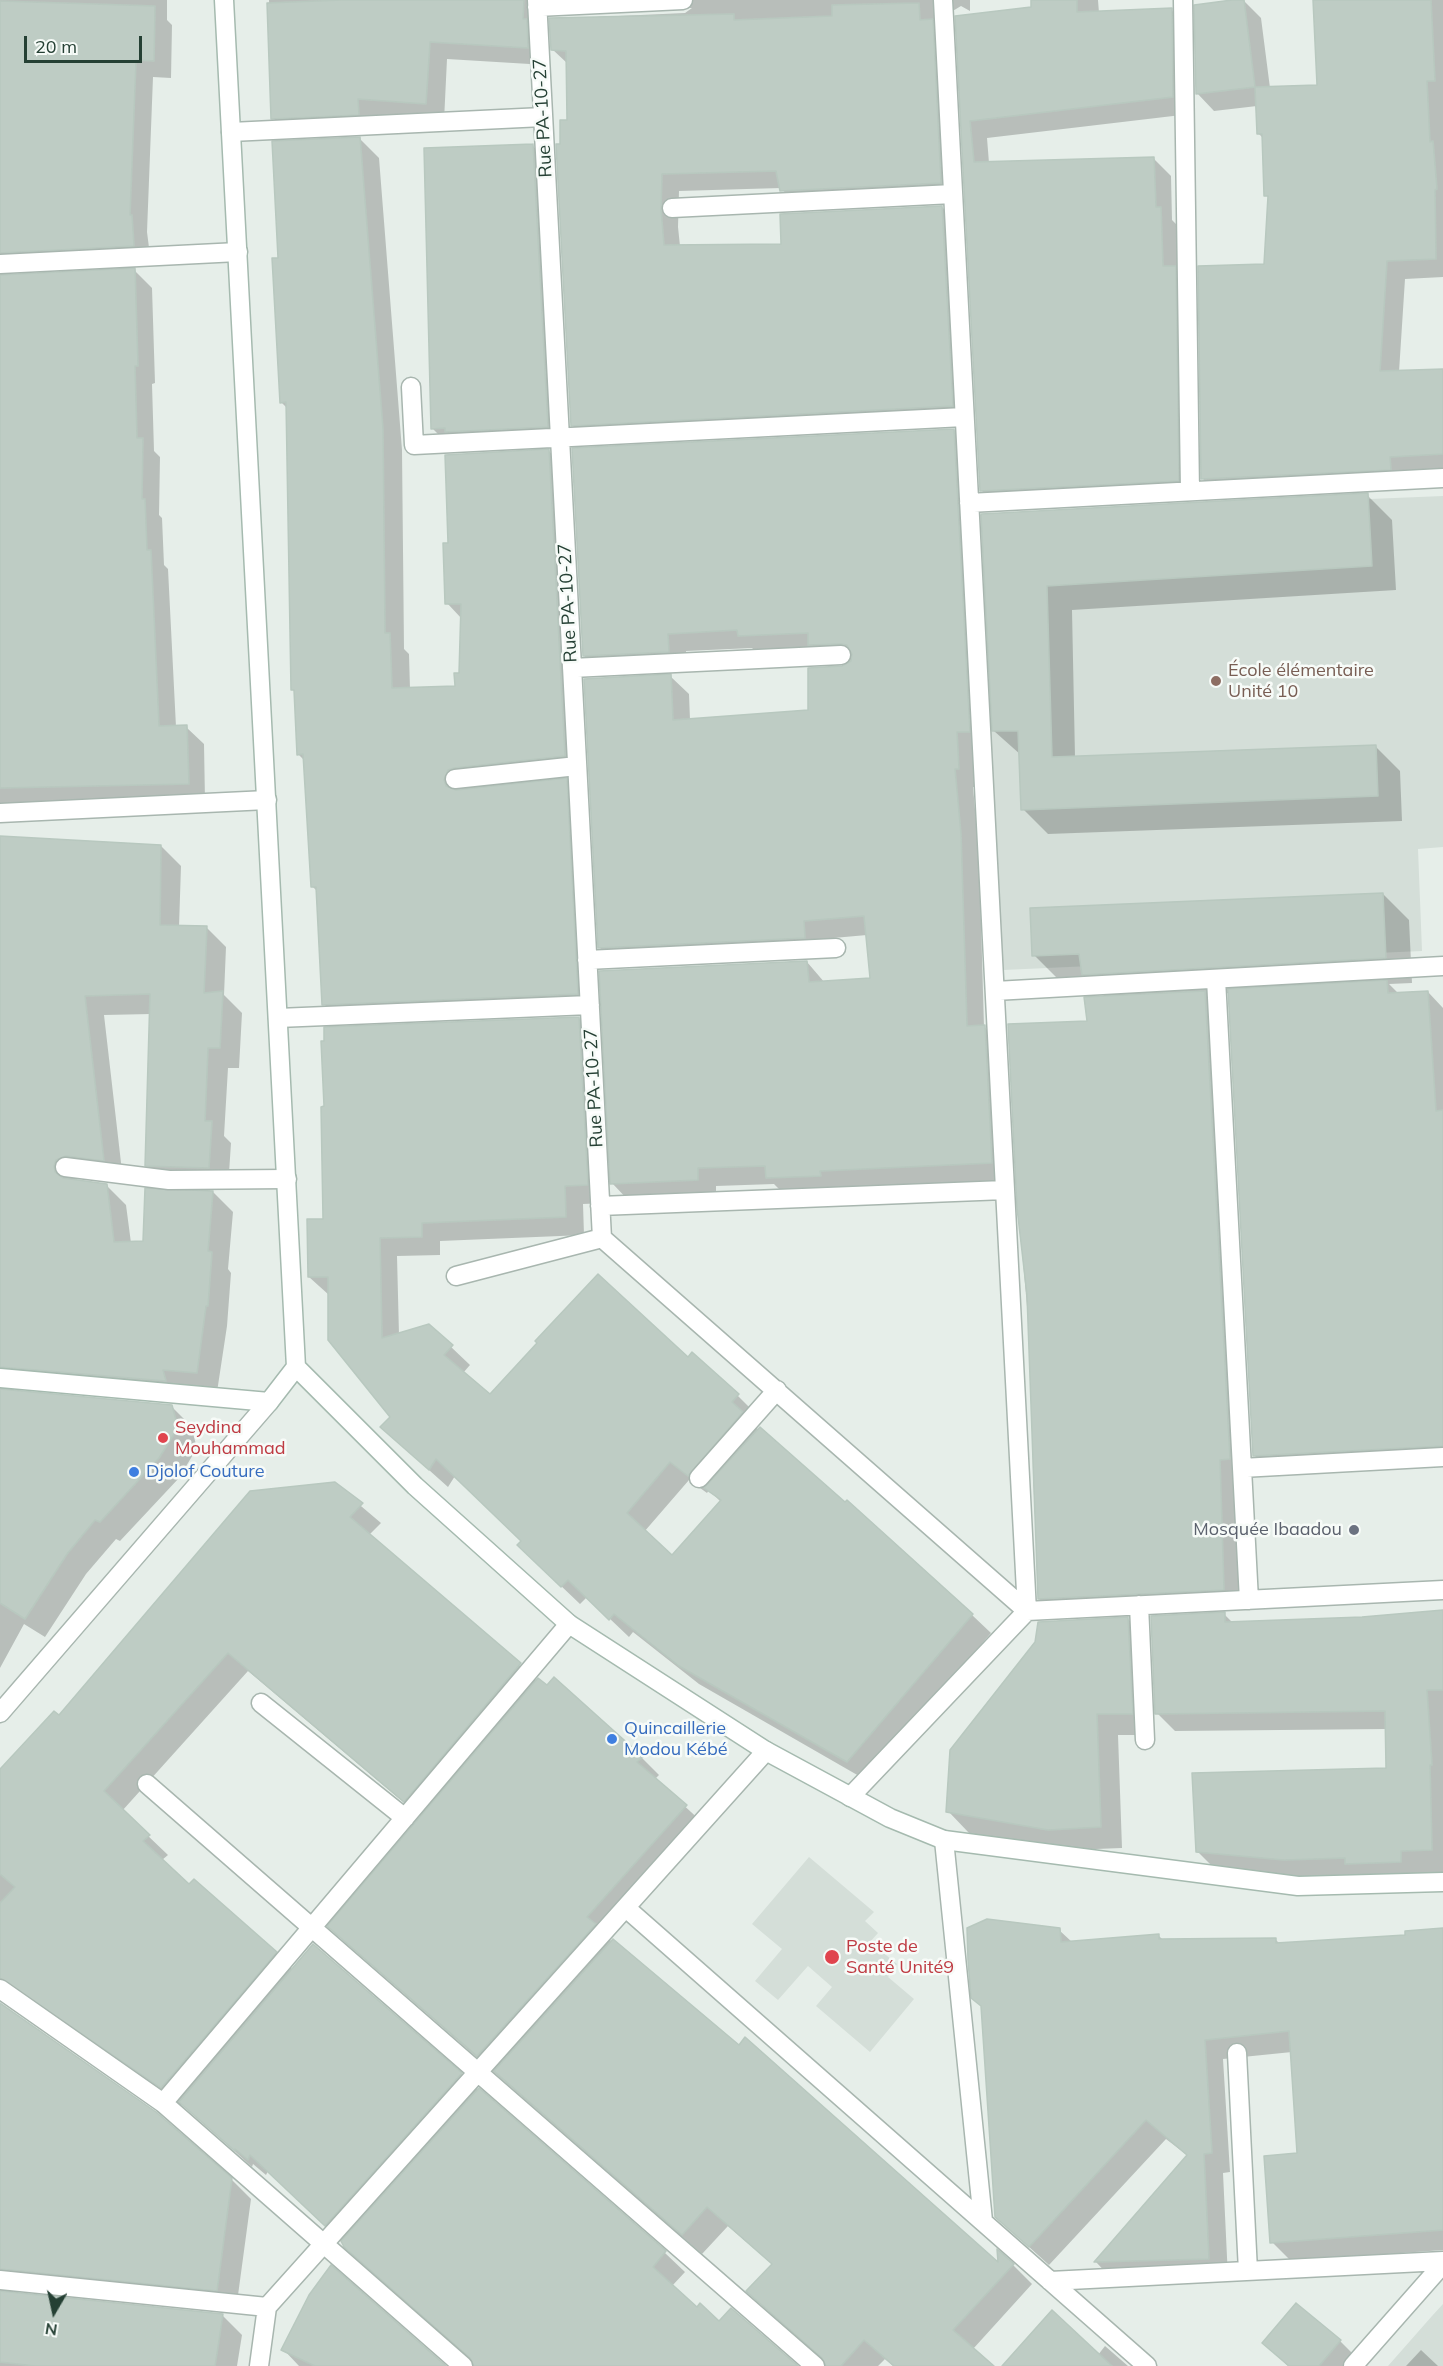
<!DOCTYPE html>
<meta charset="utf-8">
<style>
body{margin:0}
#map{position:relative;width:1443px;height:2366px;overflow:hidden;background:#e6eee9;font-family:Mulish,sans-serif}
canvas{display:block}
.north{position:absolute;left:24px;top:2282px;width:60px;height:60px;-webkit-text-stroke:4px #f7fbf8;paint-order:stroke;rotate:189deg;font-size:16px;font-weight:700;line-height:24px;text-align:center;color:#254034}
.north::after{content:'';display:block;margin:auto;width:21px;height:27px;background:#254034;clip-path:polygon(50% 0,100% 100%,50% 72%,0 100%)}
.scale{position:absolute;left:24px;top:36px;width:118px;height:27px;box-sizing:border-box;border:3px solid #254034;border-top:0;padding-left:8px;font-size:18px;line-height:21px;white-space:nowrap;color:#254034;-webkit-text-stroke:4px #f7fbf8;paint-order:stroke}
</style>
<div id="map">
<canvas width="1443" height="2366"></canvas>
<div class="north">N</div>
<div class="scale">20 m</div>
</div>
<script>
const g = document.querySelector('canvas').getContext('2d');
g.lineJoin = 'round';
function fillPath(path, color) { g.fillStyle = color; g.fill(path, 'evenodd'); }
const shape = rows => new Path2D(rows.map(r => 'M' + r).join(''));
function trace(path, color, width, dash) { g.strokeStyle = color; g.lineWidth = width; g.lineCap = dash ? 'butt' : 'round'; g.setLineDash(dash || []); g.stroke(path); }
function label(font, color, halo, rows, align = 'center') {
  g.font = font + ' Mulish,sans-serif'; g.lineWidth = 5; g.setLineDash([]); g.textBaseline = 'middle'; g.strokeStyle = halo; g.fillStyle = color; for (const [text, x, y, turn = 0] of rows) {
    g.save(); g.translate(x, y); g.rotate((+turn || 0) * Math.PI / 180); g.textAlign = isNaN(turn) ? turn : align; if (halo) g.strokeText(text, 0, 0); g.fillText(text, 0, 0); g.restore();
  }
}
const built = shape([
 [1443,496,1443,847,1418,849,1422,951,1003,970,980,515],
 [809,1857,874,1912,865,1921,878,1933,870,1942,897,1964,888,1977,914,1999,870,2052,816,2006,832,1987,808,1966,778,2000,755,1981,782,1949,752,1924],
 [1443,2304,1443,2366,1388,2366,1432,2316]
]);
const shadow = shape([
 [0,0,167,0,167,20,172,25,171,78,153,77,147,232,151,263,11,272,9,276,134,270,152,288,155,383,152,384,154,451,160,457,159,515,162,518,164,565,168,569,176,727,186,727,204,744,205,801,0,806],
 [269,0,970,0,970,11,961,6,951,12,959,201,799,209,781,188,679,191,678,227,680,246,782,245,942,207,960,225,970,424,590,443,572,425,562,145,569,121,568,64,552,49,551,19,685,13,692,8,545,12,546,65,447,59,444,121,291,136,273,118],
 [1032,0,1098,0,1099,13,1171,10,1189,27,1190,114,987,138,989,163,1153,158,1171,176,1172,220,1178,226,1196,498,999,508,981,490,957,17,1032,8],
 [1243,0,1261,18,1270,88,1318,86,1315,0,1443,0,1443,277,1405,279,1399,372,1443,370,1443,473,1221,497,1203,479,1266,265,1270,199,1266,195,1264,139,1258,133,1257,106,1214,111,1197,93],
 [360,139,379,158,402,450,404,649,409,654,410,689,456,687,461,674,462,619,447,603,450,545,549,451,568,471,584,775,563,777,586,800,597,1013,344,1024,324,1004,318,892,313,887,305,761,298,754,296,693,292,689,287,408,281,402,280,259],
 [533,146,552,166,567,446,452,448,432,428],
 [954,430,972,449,977,787,973,787,979,853,984,1027,1003,1045,1010,1181,838,1189,786,1196,774,1184,716,1186,716,1198,630,1202,612,1183,807,962,825,983,871,980,867,935,822,939,823,956,618,966,600,948,670,676,689,694,690,720,809,711,843,668,851,662,828,663,758,654,752,648,686,651,687,670,603,674,584,656],
 [1367,495,1392,520,1396,590,1072,610,1075,757,1375,746,1400,771,1402,821,1048,834,1023,809,1021,755,994,731,983,515],
 [0,838,161,846,181,866,179,927,206,927,226,947,224,995,242,1013,239,1068,228,1068,224,1136,231,1143,228,1188,167,1185,147,1165,151,1014,104,1015,123,1180,86,1175,73,1181,106,1185,126,1205,131,1243,145,1242,213,1192,233,1212,228,1269,231,1273,227,1326,217,1392,21,1386,9,1392,171,1406,191,1426,197,1448,179,1478,120,1541,116,1539,86,1574,45,1637,24,1624,0,1668],
 [1383,894,1409,920,1412,983,1389,984,1399,994,1428,992,1443,1008,1443,1464,1272,1474,1254,1455,1230,993,1207,995,1225,1012,1244,1609,1059,1619,1039,1599,1033,1476,1031,1351,1021,1240,1089,1022,1106,998,1089,980,1060,981,1034,955],
 [579,1018,597,1037,606,1203,583,1204,584,1235,440,1241,440,1255,397,1256,399,1335,429,1326,470,1365,463,1373,490,1397,688,1359,738,1396,756,1414,749,1421,759,1430,845,1504,847,1502,972,1615,991,1633,866,1780,699,1684,633,1632,629,1637,587,1597,580,1604,537,1563,522,1542,455,1476,448,1487,401,1445,383,1427,392,1417,329,1295,309,1277,325,1220],
 [689,1480,707,1493,709,1490,721,1502,672,1558,644,1532],
 [335,1484,381,1523,369,1535,537,1681,642,1758,659,1775,655,1779,703,1823,604,1935,999,2265,1013,2265,1032,2284,973,2349,990,2366,893,2366,885,2359,878,2366,827,2366,827,2363,749,2291,773,2265,728,2226,702,2254,347,1944,330,1926,422,1818,248,1671,122,1811,168,1855,162,1860,189,1886,276,1953,293,1970,461,2074,665,2253,685,2272,672,2286,697,2309,796,2366,475,2366,475,2362,366,2266,268,2171,266,2175,253,2164,252,2167,182,2103,181,2106,27,1998,0,1976,0,1771],
 [1443,1612,1443,1879,1303,1878,1216,1870,1198,1852,1387,1769,1387,1729,1175,1731,1157,1713,1224,1614,1234,1624,1362,1619],
 [1128,1619,1149,1640,1153,1735,1118,1735,1122,1848,1070,1850,969,1833,948,1811,1036,1643,1036,1634],
 [1443,1929,1443,2250,1291,2261,1272,2242,1298,2155,1292,2052,1223,2059,1230,2172,1223,2173,1228,2278,1114,2281,1096,2262,1188,2156,1166,2139,1049,2265,996,2217,1059,1930,1072,1942,1158,1935,1163,1940,1275,1939,1280,1944,1407,1937],
 [0,2032,231,2179,251,2199,236,2310,15,2289,12,2294,222,2315,242,2335,237,2366,0,2366],
 [1340,2341,1357,2358,1350,2366,1288,2366,1264,2343],
 [1105,2346,1128,2366,1004,2366,1098,2355],
 [283,2349,444,2366,299,2366],
 [1421,2350,1438,2366,1406,2366]
]);
const building = shape([
 [342,0,524,0,523,19,527,19,528,48,430,42,426,104,358,99,359,115,271,119,267,3,342,0],
 [1031,0,1077,0,1077,12,1172,8,1173,97,970,121,974,162,1154,157,1156,207,1161,207,1163,266,1176,266,1179,481,980,491,955,16,1031,7,1031,0],
 [1232,0,1244,0,1255,87,1196,94,1194,5,1232,0],
 [1313,0,1431,0,1435,81,1427,81,1430,142,1433,141,1437,189,1435,190,1436,259,1387,261,1380,371,1443,369,1443,454,1390,457,1391,470,1201,479,1198,266,1264,264,1268,196,1264,196,1262,134,1257,134,1255,87,1317,85,1313,0],
 [0,1,155,6,154,61,136,60,130,215,132,215,134,246,0,253,0,1],
 [919,3,920,20,933,19,941,183,780,191,776,171,662,174,661,209,664,245,781,244,780,214,942,206,953,406,571,426,556,144,560,144,560,120,567,120,566,51,551,50,549,18,734,14,734,20,832,16,832,5,919,3],
 [360,137,383,429,385,633,390,633,392,688,455,686,454,673,459,673,461,604,445,604,443,543,448,543,445,455,549,449,565,756,454,768,448,770,444,780,446,786,456,790,567,778,578,994,322,1005,316,887,311,887,303,754,297,755,294,690,291,690,286,402,280,403,272,258,278,258,272,141,360,137],
 [533,144,548,427,445,432,445,428,431,429,424,148,533,144],
 [135,268,138,366,135,366,137,438,143,438,142,499,145,499,147,550,151,550,159,726,187,725,189,784,0,788,0,275,135,268],
 [954,429,970,732,957,732,959,769,955,769,961,834,967,1026,985,1025,992,1163,820,1171,821,1176,766,1178,765,1166,698,1168,698,1180,610,1184,599,971,807,961,809,982,870,978,864,916,804,921,805,938,598,948,584,679,671,674,673,720,808,710,808,668,842,666,851,661,852,654,847,645,841,644,808,645,808,633,738,636,737,630,668,634,669,652,583,656,572,448,954,429],
 [1368,493,1372,566,1047,586,1052,757,1376,745,1378,796,1021,810,1018,731,992,731,981,514,1368,493],
 [0,836,161,845,160,925,207,926,204,993,223,991,220,1048,208,1048,205,1121,212,1121,209,1168,145,1166,150,994,85,996,104,1161,66,1156,56,1160,54,1166,55,1172,63,1178,107,1184,114,1242,143,1241,145,1188,213,1191,208,1251,212,1252,208,1306,206,1306,197,1373,163,1370,166,1381,0,1367,0,836],
 [1383,893,1386,958,1082,975,1079,954,1032,956,1030,908,1383,893],
 [1387,980,1388,993,1428,991,1436,1111,1443,1110,1443,1446,1253,1456,1228,989,1387,980],
 [1205,991,1230,1459,1220,1460,1224,1590,1038,1599,1027,1295,1017,1208,1008,1024,1087,1021,1084,997,1205,991],
 [579,1017,588,1185,565,1186,566,1217,422,1223,422,1237,380,1238,382,1338,429,1324,453,1345,444,1355,490,1394,537,1343,535,1341,598,1274,688,1357,692,1352,739,1394,732,1402,743,1412,688,1476,670,1462,627,1513,672,1555,721,1500,704,1488,760,1427,845,1502,847,1500,973,1614,847,1762,679,1666,614,1614,609,1620,568,1580,561,1587,517,1545,521,1541,436,1459,429,1470,380,1427,390,1417,328,1340,328,1277,308,1277,307,1219,323,1219,321,1107,324,1106,321,1041,324,1041,324,1027,579,1017],
 [0,1389,172,1405,178,1428,159,1458,100,1522,95,1520,67,1554,25,1619,0,1603,0,1389],
 [335,1482,363,1503,350,1517,521,1663,404,1802,228,1653,104,1791,150,1835,143,1841,189,1884,194,1879,277,1952,161,2088,0,1978,0,1903,15,1887,0,1874,0,1769,54,1711,59,1715,250,1491,335,1482],
 [1443,1610,1443,1690,1427,1690,1432,1765,1430,1765,1432,1850,1401,1851,1401,1862,1345,1864,1345,1858,1284,1860,1196,1852,1192,1773,1386,1768,1385,1711,1155,1714,1151,1616,1225,1612,1225,1622,1362,1617,1443,1610],
 [1128,1617,1133,1714,1097,1714,1101,1827,1048,1830,946,1812,950,1750,1035,1642,1038,1622,1128,1617],
 [554,1677,643,1757,637,1762,687,1805,587,1917,596,1924,477,2056,327,1926,538,1678,547,1685,554,1677],
 [987,1919,1060,1928,1061,1942,1159,1934,1159,1939,1276,1938,1276,1943,1405,1935,1405,1931,1443,1928,1443,2230,1270,2243,1264,2156,1297,2153,1289,2031,1205,2040,1212,2153,1204,2154,1209,2259,1094,2262,1187,2155,1146,2120,1029,2247,995,2217,981,2006,971,1998,968,1960,967,1928,987,1919],
 [613,1939,739,2045,745,2037,998,2262,997,2249,1014,2264,953,2330,994,2366,894,2366,864,2340,841,2366,826,2366,822,2358,746,2291,772,2264,707,2207,682,2235,494,2071,613,1939],
 [313,1944,462,2073,325,2226,250,2155,248,2160,235,2149,235,2151,179,2102,313,1944],
 [0,2003,156,2112,232,2178,217,2291,0,2269,0,2003],
 [479,2088,666,2251,653,2267,697,2307,700,2303,719,2321,731,2308,798,2366,474,2366,470,2358,344,2247,341,2241,479,2088],
 [331,2265,446,2366,315,2366,281,2350,309,2295,331,2265],
 [0,2291,223,2314,215,2366,35,2366,0,2362,0,2291],
 [1296,2303,1341,2340,1319,2366,1289,2366,1262,2343,1296,2303],
 [1052,2310,1112,2366,1002,2366,1052,2310]
]);
const street = shape([
 [537,0,602,1238,1027,1611],
 [943,0,1027,1611],
 [1183,0,1190,491],
 [537,7,683,0],
 [231,132,543,117],
 [672,208,953,194],
 [0,264,238,252],
 [411,387,414,445,964,417],
 [969,503,1443,478],
 [572,668,841,655],
 [455,779,577,766],
 [0,813,267,800],
 [587,960,836,948],
 [1216,979,1249,1600],
 [995,991,1443,966],
 [278,1018,590,1005],
 [65,1167,169,1180,287,1179],
 [600,1206,1005,1190],
 [456,1276,602,1238],
 [1242,1468,1443,1457],
 [699,1478,777,1390],
 [1139,1605,1145,1740],
 [261,1703,405,1818],
 [0,1713,269,1402],
 [147,1784,815,2366],
 [850,1797,1027,1611,1443,1590],
 [944,1840,983,2221],
 [626,1908,1147,2366],
 [0,1989,163,2103,463,2366],
 [1237,2053,1248,2271],
 [163,2103,569,1624],
 [0,2280,267,2307],
 [1050,2281,1443,2261],
 [259,2366,267,2307,766,1751],
 [1353,2366,1443,2264]
]);
const secondary = shape([
 [296,1367,415,1486,569,1624,766,1751,890,1818,944,1840,1298,1886,1443,1882],
 [0,1378,269,1402,296,1367,224,0]
]);
const markers = [
 [1216,681,6,"#8d6e63"],
 [163,1438,6,"#e0444e"],
 [134,1472,6,"#3f7fe0"],
 [1354,1530,6,"#6b7280"],
 [612,1739,6,"#3f7fe0"],
 [832,1957,8,"#e0444e"]
];
const streetNames = [
 ["Rue PA-10-27",543,118,-93],
 ["Rue PA-10-27",568,603,-93],
 ["Rue PA-10-27",594,1088,-93]
];
const educationNames = [
 ["École élémentaire",1228,671],
 ["Unité 10",1228,692]
];
const healthNames = [
 ["Seydina",175,1428],
 ["Mouhammad",175,1449],
 ["Poste de",846,1947],
 ["Santé Unité9",846,1968]
];
const shopNames = [
 ["Djolof Couture",146,1472],
 ["Quincaillerie",624,1729],
 ["Modou Kébé",624,1750]
];
const worshipNames = [
 ["Mosquée Ibaadou",1342,1530]
];
fillPath(built, '#d4ded8');
fillPath(shadow, '#0003');
fillPath(building, '#beccc4');
trace(building, '#b8c8bf', 1.5);
trace(street, '#a8b6af', 21);
trace(secondary, '#a5baaf', 21);
trace(street, '#fff', 18);
trace(secondary, '#fff', 18);
for (const [x, y, r, color] of markers) { const dot = new Path2D(); dot.arc(x, y, r, 0, 2 * Math.PI); g.fillStyle = color; g.fill(dot); trace(dot, '#f7fbf8', 2); }
label('18px', '#254034', '#f7fbf8', streetNames);
label('18px', '#785e54', '#f7fbf8', educationNames, 'left');
label('18px', '#be3a42', '#f7fbf8', healthNames, 'left');
label('18px', '#366cbe', '#f7fbf8', shopNames, 'left');
label('18px', '#5b616d', '#f7fbf8', worshipNames, 'right');
</script>
